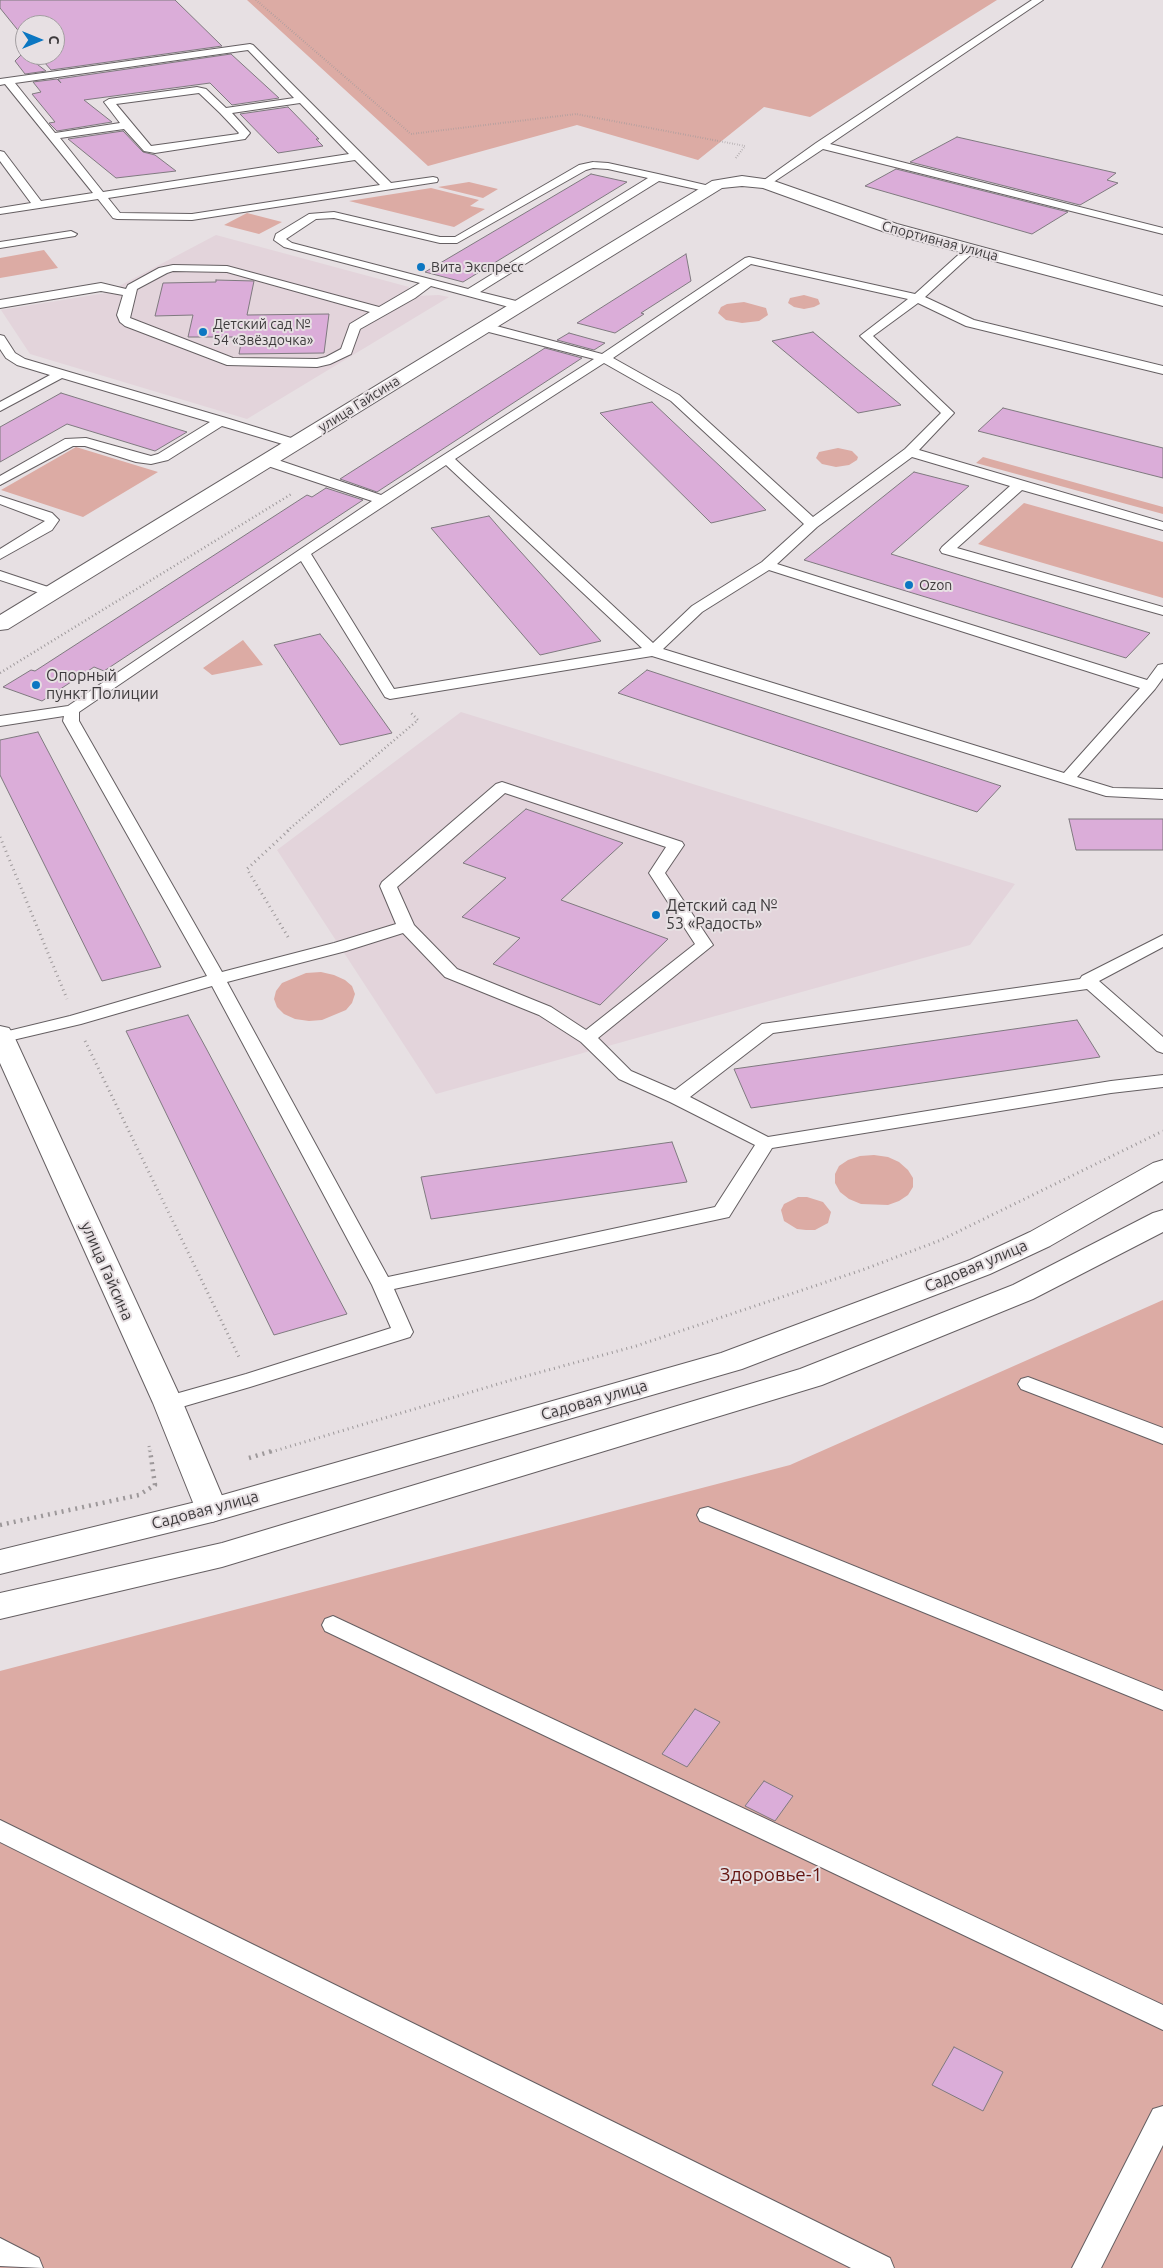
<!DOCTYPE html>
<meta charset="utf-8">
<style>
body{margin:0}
#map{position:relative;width:1163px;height:2268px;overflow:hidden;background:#e7e0e3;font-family:Ubuntu,sans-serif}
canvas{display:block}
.north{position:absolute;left:15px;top:15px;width:50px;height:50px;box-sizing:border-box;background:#e7e0e3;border:1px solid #a39ea1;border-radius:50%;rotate:90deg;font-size:14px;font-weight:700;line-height:20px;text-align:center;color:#3e3b3d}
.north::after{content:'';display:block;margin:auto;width:18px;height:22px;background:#0c77c2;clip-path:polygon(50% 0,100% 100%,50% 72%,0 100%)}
</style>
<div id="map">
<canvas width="1163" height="2268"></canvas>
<div class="north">С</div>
</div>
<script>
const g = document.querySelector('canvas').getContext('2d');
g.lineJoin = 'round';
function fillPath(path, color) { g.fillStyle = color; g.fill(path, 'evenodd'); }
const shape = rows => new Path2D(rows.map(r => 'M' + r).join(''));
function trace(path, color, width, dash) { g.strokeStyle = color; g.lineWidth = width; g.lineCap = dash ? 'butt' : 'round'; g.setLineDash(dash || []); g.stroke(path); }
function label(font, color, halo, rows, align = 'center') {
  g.font = font + ' Ubuntu,sans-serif'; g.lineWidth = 4; g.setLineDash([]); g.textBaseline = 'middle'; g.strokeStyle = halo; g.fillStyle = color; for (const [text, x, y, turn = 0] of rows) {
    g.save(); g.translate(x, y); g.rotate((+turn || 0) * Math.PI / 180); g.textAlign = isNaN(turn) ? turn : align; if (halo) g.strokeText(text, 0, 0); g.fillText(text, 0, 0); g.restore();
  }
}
const built = shape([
 [216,235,409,287,406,293,417,296,439,295,449,297,247,419,30,354,1,310,106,293],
 [461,712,1015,884,970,945,436,1094,277,850]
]);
const green = shape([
 [247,0,997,0,810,117,764,107,698,160,577,125,428,166],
 [469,182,498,189,483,198,438,187],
 [431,188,479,200,470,206,485,209,454,227,349,201],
 [247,213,282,222,259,234,224,225],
 [44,250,58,268,0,278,0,258],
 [804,295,818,299,820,304,814,307,804,309,794,307,788,303,790,298],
 [744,302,766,308,768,315,759,321,742,323,726,320,718,313,721,307,727,304],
 [76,447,158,472,83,517,1,490],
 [838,448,852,451,858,457,857,460,849,465,836,467,822,464,816,458,819,452],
 [983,457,1163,507,1163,514,976,463],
 [1024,503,1163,542,1163,598,978,544],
 [243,640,263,665,212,675,203,668],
 [321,972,334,975,345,980,352,986,355,994,352,1003,346,1010,322,1020,309,1021,295,1019,284,1014,277,1007,274,999,276,991,282,983,306,973],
 [874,1155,888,1157,899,1162,908,1170,913,1178,913,1187,908,1195,899,1201,888,1205,861,1204,849,1199,840,1192,835,1183,835,1174,839,1166,848,1160,860,1156],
 [798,1197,807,1197,823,1202,831,1212,828,1223,815,1230,806,1230,797,1229,784,1221,781,1210,784,1204],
 [1163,1300,1163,2268,0,2268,0,1671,790,1465]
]);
const building = shape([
 [0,0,175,0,222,46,51,70,38,55,55,55,55,25,25,25,25,39,0,8,0,0],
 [23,53,25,55,46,71,25,74,15,61,23,53],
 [231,54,279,98,232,105,210,83,84,100,112,122,57,131,49,123,55,122,32,94,41,92,33,82,57,79,61,83,58,79,231,54],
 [288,107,319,139,316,139,323,146,278,153,240,114,288,107],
 [123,131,143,152,155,155,176,171,116,178,68,139,123,131],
 [957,137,1116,173,1107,180,1118,183,1080,205,910,162,957,137],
 [896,169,1068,212,1032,234,865,186,896,169],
 [591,174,627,182,463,282,425,272,591,174],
 [686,254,691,281,641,313,644,314,615,333,577,323,686,254],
 [216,280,254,281,247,315,329,314,324,353,239,354,242,337,188,337,193,315,155,316,163,283,216,282,216,280],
 [813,332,856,368,901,405,858,413,772,341,813,332],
 [569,333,605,343,594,350,557,340,569,333],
 [545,348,582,358,377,492,340,479,545,348],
 [61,393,187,432,155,451,67,424,0,462,0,427,61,393],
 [652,402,722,468,766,510,711,523,600,413,652,402],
 [1003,408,1163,448,1163,478,978,431,1003,408],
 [914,472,969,486,891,554,1150,633,1126,658,804,560,914,472],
 [326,488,363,500,104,671,94,667,42,701,3,687,31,670,35,671,307,495,312,497,326,488],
 [489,516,502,531,601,641,540,655,431,528,489,516],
 [320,634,338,657,392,733,340,745,274,645,320,634],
 [647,670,775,712,1001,786,977,812,618,693,647,670],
 [38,732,144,934,161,967,102,981,0,775,0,740,38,732],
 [526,809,623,843,561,900,668,939,600,1005,493,964,520,938,462,917,506,878,463,863,526,809],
 [1069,819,1163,819,1163,850,1076,850,1069,819],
 [188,1015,206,1048,347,1314,274,1335,126,1031,188,1015],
 [1077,1020,1100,1057,751,1108,734,1069,1077,1020],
 [672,1142,687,1182,431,1219,421,1177,672,1142],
 [695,1709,720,1722,687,1767,662,1754,695,1709],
 [764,1781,793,1796,775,1821,745,1806,764,1781],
 [954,2047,1003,2072,983,2111,932,2085,954,2047]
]);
const pathFar3 = shape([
 [256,0,411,134,576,114,745,146,735,159]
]);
const pathFar2 = shape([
 [0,673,293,493],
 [287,831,418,720,411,713]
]);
const pathFar1 = shape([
 [0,837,67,999],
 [288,937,247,869,289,830],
 [85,1041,239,1357],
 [149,1446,150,1452],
 [271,1452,508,1381,636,1346,865,1269,941,1240,1163,1131]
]);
const path = shape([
 [249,1458,275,1450],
 [0,1525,139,1495,155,1485,150,1450]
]);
const service = shape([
 [1032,0,1043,0,830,144,1163,228,1163,234,823,149,769,185,761,185,760,183,816,143,1032,0],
 [250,44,253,45,391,183,433,177,437,178,438,180,437,182,192,220,117,219,113,218,98,199,0,214,0,208,31,203,0,161,0,151,4,152,41,201,93,193,5,84,0,85,0,79,250,44],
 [248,50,294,98,226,108,206,89,197,87,109,99,104,102,120,123,55,133,15,83,248,50],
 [199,93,220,113,239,133,238,134,151,146,116,104,199,93],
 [300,103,349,154,103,192,60,138,124,129,144,151,155,153,245,139,250,133,232,113,300,103],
 [355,160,380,185,192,214,120,213,108,198,355,160],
 [593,162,608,163,658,174,714,187,715,189,710,192,659,181,480,292,524,303,526,306,524,309,520,310,431,286,415,298,360,329,351,354,330,364,317,367,227,365,125,326,120,322,117,315,123,295,101,291,0,308,0,300,101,283,126,289,128,285,159,268,173,265,227,266,379,307,420,283,284,247,274,240,276,234,309,214,334,212,440,237,455,237,579,165,593,162],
 [593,168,608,169,648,178,468,289,292,243,286,239,316,219,334,218,440,243,457,243,586,170,593,168],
 [173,271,227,272,370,312,350,324,341,349,326,357,317,359,233,358,130,318,137,289,167,273,173,271],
 [71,231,77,234,75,236,0,248,0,242,71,231],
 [971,246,975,247,977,249,975,251,925,297,974,320,1163,366,1163,374,966,326,918,303,873,336,954,413,919,450,1163,522,1163,530,1022,490,957,548,1163,607,1163,615,942,553,940,550,942,547,1010,486,912,457,817,527,777,564,1147,680,1158,665,1163,664,1163,678,1155,689,1077,777,1113,788,1163,789,1163,799,1106,796,652,656,390,699,385,697,301,561,79,712,79,721,222,972,334,943,396,924,380,886,382,882,496,784,502,782,682,842,684,845,665,873,713,945,598,1038,631,1071,675,1090,762,1024,1080,979,1082,976,1163,935,1163,947,1099,981,1163,1037,1163,1053,1157,1051,1087,989,773,1033,690,1097,768,1137,1111,1081,1163,1075,1163,1087,1111,1093,772,1148,729,1217,394,1289,413,1332,410,1337,250,1387,168,1411,161,1408,158,1403,161,1398,246,1374,391,1328,372,1285,212,986,81,1024,0,1043,0,1033,70,1016,207,976,63,721,64,716,0,726,0,716,68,706,372,501,262,464,260,461,262,458,272,458,381,495,594,359,481,330,479,327,481,324,485,323,602,354,745,258,749,257,915,294,967,247,971,246],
 [751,264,908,299,860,336,941,413,905,449,813,517,679,395,613,358,751,264],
 [604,363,671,401,804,524,762,562,692,606,653,643,455,459,604,363],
 [446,465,642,648,394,689,311,554,446,465],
 [769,570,1140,688,1064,773,663,649,702,612,769,570],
 [505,793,666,847,649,873,695,944,586,1030,551,1007,457,969,414,925,397,887,505,793],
 [403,933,445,977,539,1015,581,1042,619,1079,670,1102,755,1145,715,1207,388,1277,227,982,346,951,403,933],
 [0,335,4,336,15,353,25,359,226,418,301,441,303,444,296,448,222,426,168,460,151,464,136,462,85,446,73,446,0,485,0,476,65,439,86,438,151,456,158,454,210,422,62,378,0,411,0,402,50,375,17,365,6,358,0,349,0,335],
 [0,496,52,513,59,520,52,530,0,559,0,549,45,521,0,504,0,496],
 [0,571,57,590,59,593,52,597,0,580,0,571],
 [1028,1377,1163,1428,1163,1444,1021,1389,1018,1384,1021,1379,1028,1377],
 [708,1507,1163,1691,1163,1710,700,1521,697,1515,700,1509,708,1507],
 [333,1616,1163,2005,1163,2030,325,1631,322,1625,325,1619,333,1616],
 [0,1820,890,2258,894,2268,851,2268,0,1842,0,1820],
 [1163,2106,1163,2145,1101,2268,1072,2268,1153,2109,1163,2106],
 [0,2238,39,2258,43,2268,0,2266,0,2238]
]);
const minor = shape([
 [742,176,771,180,897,224,1163,296,1163,306,885,232,763,188,742,186,722,188,8,629,0,630,0,615,712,181,742,176],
 [0,1026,9,1028,13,1034,183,1403,228,1510,223,1518,212,1522,201,1518,196,1510,153,1403,0,1063,0,1026]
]);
const tertiary = shape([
 [1163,1160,1163,1181,1050,1246,990,1274,742,1369,212,1522,0,1574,0,1550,212,1498,721,1353,970,1260,1030,1232,1153,1163,1163,1160],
 [1163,1210,1163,1232,1033,1299,822,1385,222,1567,0,1619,0,1593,222,1543,800,1369,1013,1285,1153,1213,1163,1210]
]);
const markers = [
 [421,267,5,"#0c77c2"],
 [203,332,5,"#0c77c2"],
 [909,585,5,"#0c77c2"],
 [36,685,5,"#0c77c2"],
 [656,915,5,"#0c77c2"]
];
const farStreetnames = [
 ["Спортивная улица",940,241,15],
 ["улица Гайсина",359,404,-32]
];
const farPoinames = [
 ["Вита Экспресс",431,267],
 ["Детский сад №",213,324],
 ["54 «Звёздочка»",213,340],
 ["Ozon",919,585]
];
const poiNames = [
 ["Опорный",46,676],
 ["пункт Полиции",46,694],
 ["Детский сад №",666,906],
 ["53 «Радость»",666,924]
];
const streetNames = [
 ["Садовая улица",976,1266,-23],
 ["улица Гайсина",107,1271,66],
 ["Садовая улица",594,1400,-16],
 ["Садовая улица",205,1510,-15]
];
const nearParknames = [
 ["Здоровье-1",771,1875]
];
fillPath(built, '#e3d4db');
fillPath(green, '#dcaba4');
fillPath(building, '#dbadd9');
trace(building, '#7f7a7f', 1);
trace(service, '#655f62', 2);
trace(minor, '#655f62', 2);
trace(tertiary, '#655f62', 2);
trace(pathFar3, '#9d989a', 2, [0.5, 2]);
trace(pathFar2, '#9d989a', 2.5, [1, 3]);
trace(pathFar1, '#9d989a', 3, [1, 4]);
trace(path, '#9d989a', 4.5, [2, 5]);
fillPath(service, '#fff');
fillPath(minor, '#fff');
fillPath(tertiary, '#fff');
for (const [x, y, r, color] of markers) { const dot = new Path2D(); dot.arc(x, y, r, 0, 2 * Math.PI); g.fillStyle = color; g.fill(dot); trace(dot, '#e7e0e3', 2); }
label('14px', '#3e3b3d', '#e7e0e3', farStreetnames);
label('14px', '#3e3b3d', '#e7e0e3', farPoinames, 'left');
label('16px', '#3e3b3d', '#e7e0e3', poiNames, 'left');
label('16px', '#3e3b3d', '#e7e0e3', streetNames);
label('19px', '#631612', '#e7e0e3', nearParknames);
</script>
